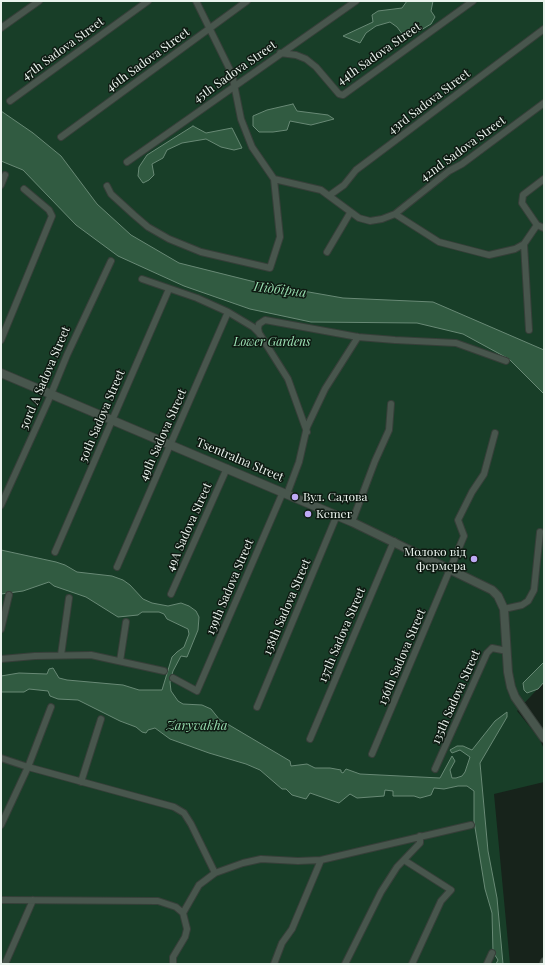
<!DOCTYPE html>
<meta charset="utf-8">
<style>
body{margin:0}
#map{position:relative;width:545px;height:965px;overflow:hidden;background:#17231b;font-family:"Playfair Display",serif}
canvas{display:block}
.frame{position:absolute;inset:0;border:2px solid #eaf3ed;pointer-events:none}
</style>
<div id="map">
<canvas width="545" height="965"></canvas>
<div class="frame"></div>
</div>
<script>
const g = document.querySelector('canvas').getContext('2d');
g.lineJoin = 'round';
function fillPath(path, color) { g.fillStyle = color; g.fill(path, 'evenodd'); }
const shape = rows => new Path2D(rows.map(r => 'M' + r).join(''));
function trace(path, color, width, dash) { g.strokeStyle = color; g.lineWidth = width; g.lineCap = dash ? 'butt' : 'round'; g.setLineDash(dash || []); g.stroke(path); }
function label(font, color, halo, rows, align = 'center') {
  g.font = font + ' "Playfair Display",serif'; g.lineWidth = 3; g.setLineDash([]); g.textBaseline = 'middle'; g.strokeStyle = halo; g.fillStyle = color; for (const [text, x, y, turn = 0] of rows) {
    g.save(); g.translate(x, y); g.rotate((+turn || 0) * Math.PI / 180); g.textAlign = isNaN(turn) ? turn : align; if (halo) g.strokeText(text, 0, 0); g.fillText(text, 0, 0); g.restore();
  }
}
const green = shape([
 [1,1,544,1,544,682,517,711,539,738,544,749,544,782,494,794,510,964,1,964]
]);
const water = shape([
 [407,1,433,1,431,11,435,17,431,24,411,36,403,35,397,27,390,22,376,26,366,33,360,43,343,36,373,22,372,15,378,11,402,8,407,1],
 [293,104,297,111,328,115,334,119,311,125,290,121,287,130,273,132,259,132,253,126,253,116,267,110,293,104],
 [1,111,33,133,61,156,97,204,131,235,179,263,263,284,343,298,433,302,544,350,544,394,509,359,463,334,417,323,311,322,250,309,184,286,118,256,76,225,23,170,1,161,1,111],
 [193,126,206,133,232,128,242,148,234,150,221,147,206,139,182,143,167,150,163,158,152,164,154,175,149,180,143,183,138,176,139,167,147,155,193,126],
 [1,550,56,562,65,565,77,572,112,576,123,580,130,585,143,599,152,603,168,606,181,603,189,606,196,611,199,617,198,630,187,657,181,656,173,671,170,682,171,691,178,701,183,704,202,705,211,709,219,719,290,761,291,766,307,764,315,768,330,768,341,770,341,772,343,773,346,769,360,774,440,778,452,756,455,761,450,770,452,778,456,778,462,776,465,772,470,757,460,750,452,753,450,750,457,746,463,746,472,750,495,721,507,712,507,717,480,763,488,851,497,898,503,964,496,964,498,960,493,952,492,913,485,889,474,821,474,791,467,786,458,786,444,789,434,788,431,795,420,798,414,796,393,796,393,791,385,790,384,796,357,798,350,794,339,803,310,793,306,799,292,795,286,789,282,789,260,770,246,764,209,753,170,739,155,728,148,730,146,733,142,732,136,727,120,721,78,700,58,699,50,696,48,691,29,689,24,692,1,692,1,676,19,673,47,674,49,669,53,668,59,678,67,680,123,685,139,690,162,690,172,657,177,652,184,647,189,634,188,629,167,619,164,614,159,612,142,612,138,615,118,617,86,597,54,586,49,582,23,591,1,594,1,550],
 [544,662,544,682,538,689,527,693,524,690,523,683,544,662]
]);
const minor = shape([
 [196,1,232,74,241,119,252,147,274,179,321,190,359,218,370,221,382,219,395,214,439,242,489,255,515,249,524,244,537,225,544,228],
 [1,28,39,1],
 [280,53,296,55,306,59,316,67,339,94,343,95,473,1],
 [10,101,148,1],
 [61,137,247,1],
 [127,162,356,1],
 [1,185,5,175],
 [107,186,111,194,134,215,148,227,169,239,201,252,270,268,280,237,274,179],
 [330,195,344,185,356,170,544,29],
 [395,214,449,171,462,164,544,103],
 [537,225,522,203,523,195,544,179],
 [524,244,529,330],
 [327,252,350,213],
 [142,279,197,298,228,312,253,327,259,333,288,379,307,432],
 [259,333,258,328,259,324,265,320,358,337,395,340,456,343,506,361],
 [1,340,52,216,49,210,24,189],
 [287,494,299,462,307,427,325,389,358,337],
 [1,505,49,399,67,355,111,261],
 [352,522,375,461,389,430,391,404],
 [55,552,169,289],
 [117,567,228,312],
 [171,594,227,468],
 [504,609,522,605,528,601,534,590,540,532],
 [1,629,9,595],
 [61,655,69,598],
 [1,659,35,656,91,655,164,671],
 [120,661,126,622],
 [173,678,197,691,283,492],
 [257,707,337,515],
 [310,739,394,541],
 [372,754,464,536,458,520,472,492,484,474,495,433],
 [1,758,28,767,174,807,184,813,191,824,215,873],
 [435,769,487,653,492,648,507,651],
 [81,782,101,719],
 [1,825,28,767,51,707],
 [404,860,451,890,441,901,412,964],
 [1,900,158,901,176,907,183,913],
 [5,964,33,900],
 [173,964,173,957,185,937,187,929,183,913,199,885,215,873,243,863,261,859,298,861,321,860,471,825],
 [274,964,282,943,292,929,321,860],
 [345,964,381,892,397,867,420,843,420,836],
 [487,964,492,953],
 [543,964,544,961]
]);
const tertiary = shape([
 [1,373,352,522,492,590,498,596,504,609,508,672,511,687,515,697,544,738]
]);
const markers = [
 [295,497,4,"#bea9f5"],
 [308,514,4,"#bea9f5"],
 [474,559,4,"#bea9f5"]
];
const streetNames = [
 ["47th Sadova Street",63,49,-36],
 ["44th Sadova Street",379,54,-35],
 ["46th Sadova Street",148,60,-36],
 ["45th Sadova Street",235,72,-35],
 ["43rd Sadova Street",429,102,-37],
 ["42nd Sadova Street",463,149,-36],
 ["50rd A Sadova Street",45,378,-67],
 ["50th Sadova Street",102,416,-67],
 ["49th Sadova Street",163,435,-66],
 ["Tsentralna Street",240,460,23],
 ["49A Sadova Street",189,527,-66],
 ["139th Sadova Street",230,587,-67],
 ["138th Sadova Street",287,607,-67],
 ["137th Sadova Street",342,635,-67],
 ["136th Sadova Street",402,657,-67],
 ["135th Sadova Street",456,697,-66]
];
const parkNames = [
 ["Lower Gardens",272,342]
];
const poiNames = [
 ["Вул. Садова",303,497],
 ["Kemer",316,514],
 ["Молоко від",466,552,"right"],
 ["фермера",466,566,"right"]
];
const waterNames = [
 ["Підбірна",280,290,7],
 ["Zaryvakha",197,726]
];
fillPath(green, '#183e28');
fillPath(water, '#315b41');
trace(water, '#688975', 1);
trace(minor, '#363f39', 8);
trace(tertiary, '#363f39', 10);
trace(minor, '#48564d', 6);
trace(tertiary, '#48564d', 8);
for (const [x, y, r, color] of markers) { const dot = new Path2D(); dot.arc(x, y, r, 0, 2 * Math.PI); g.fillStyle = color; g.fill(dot); trace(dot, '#0e1a12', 1.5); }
label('12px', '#eaf3ed', '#0e1a12', streetNames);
label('italic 12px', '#9ee4b7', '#0e1a12', parkNames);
label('12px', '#eaf3ed', '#0e1a12', poiNames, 'left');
label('italic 13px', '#96dcae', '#0e1a12', waterNames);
</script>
